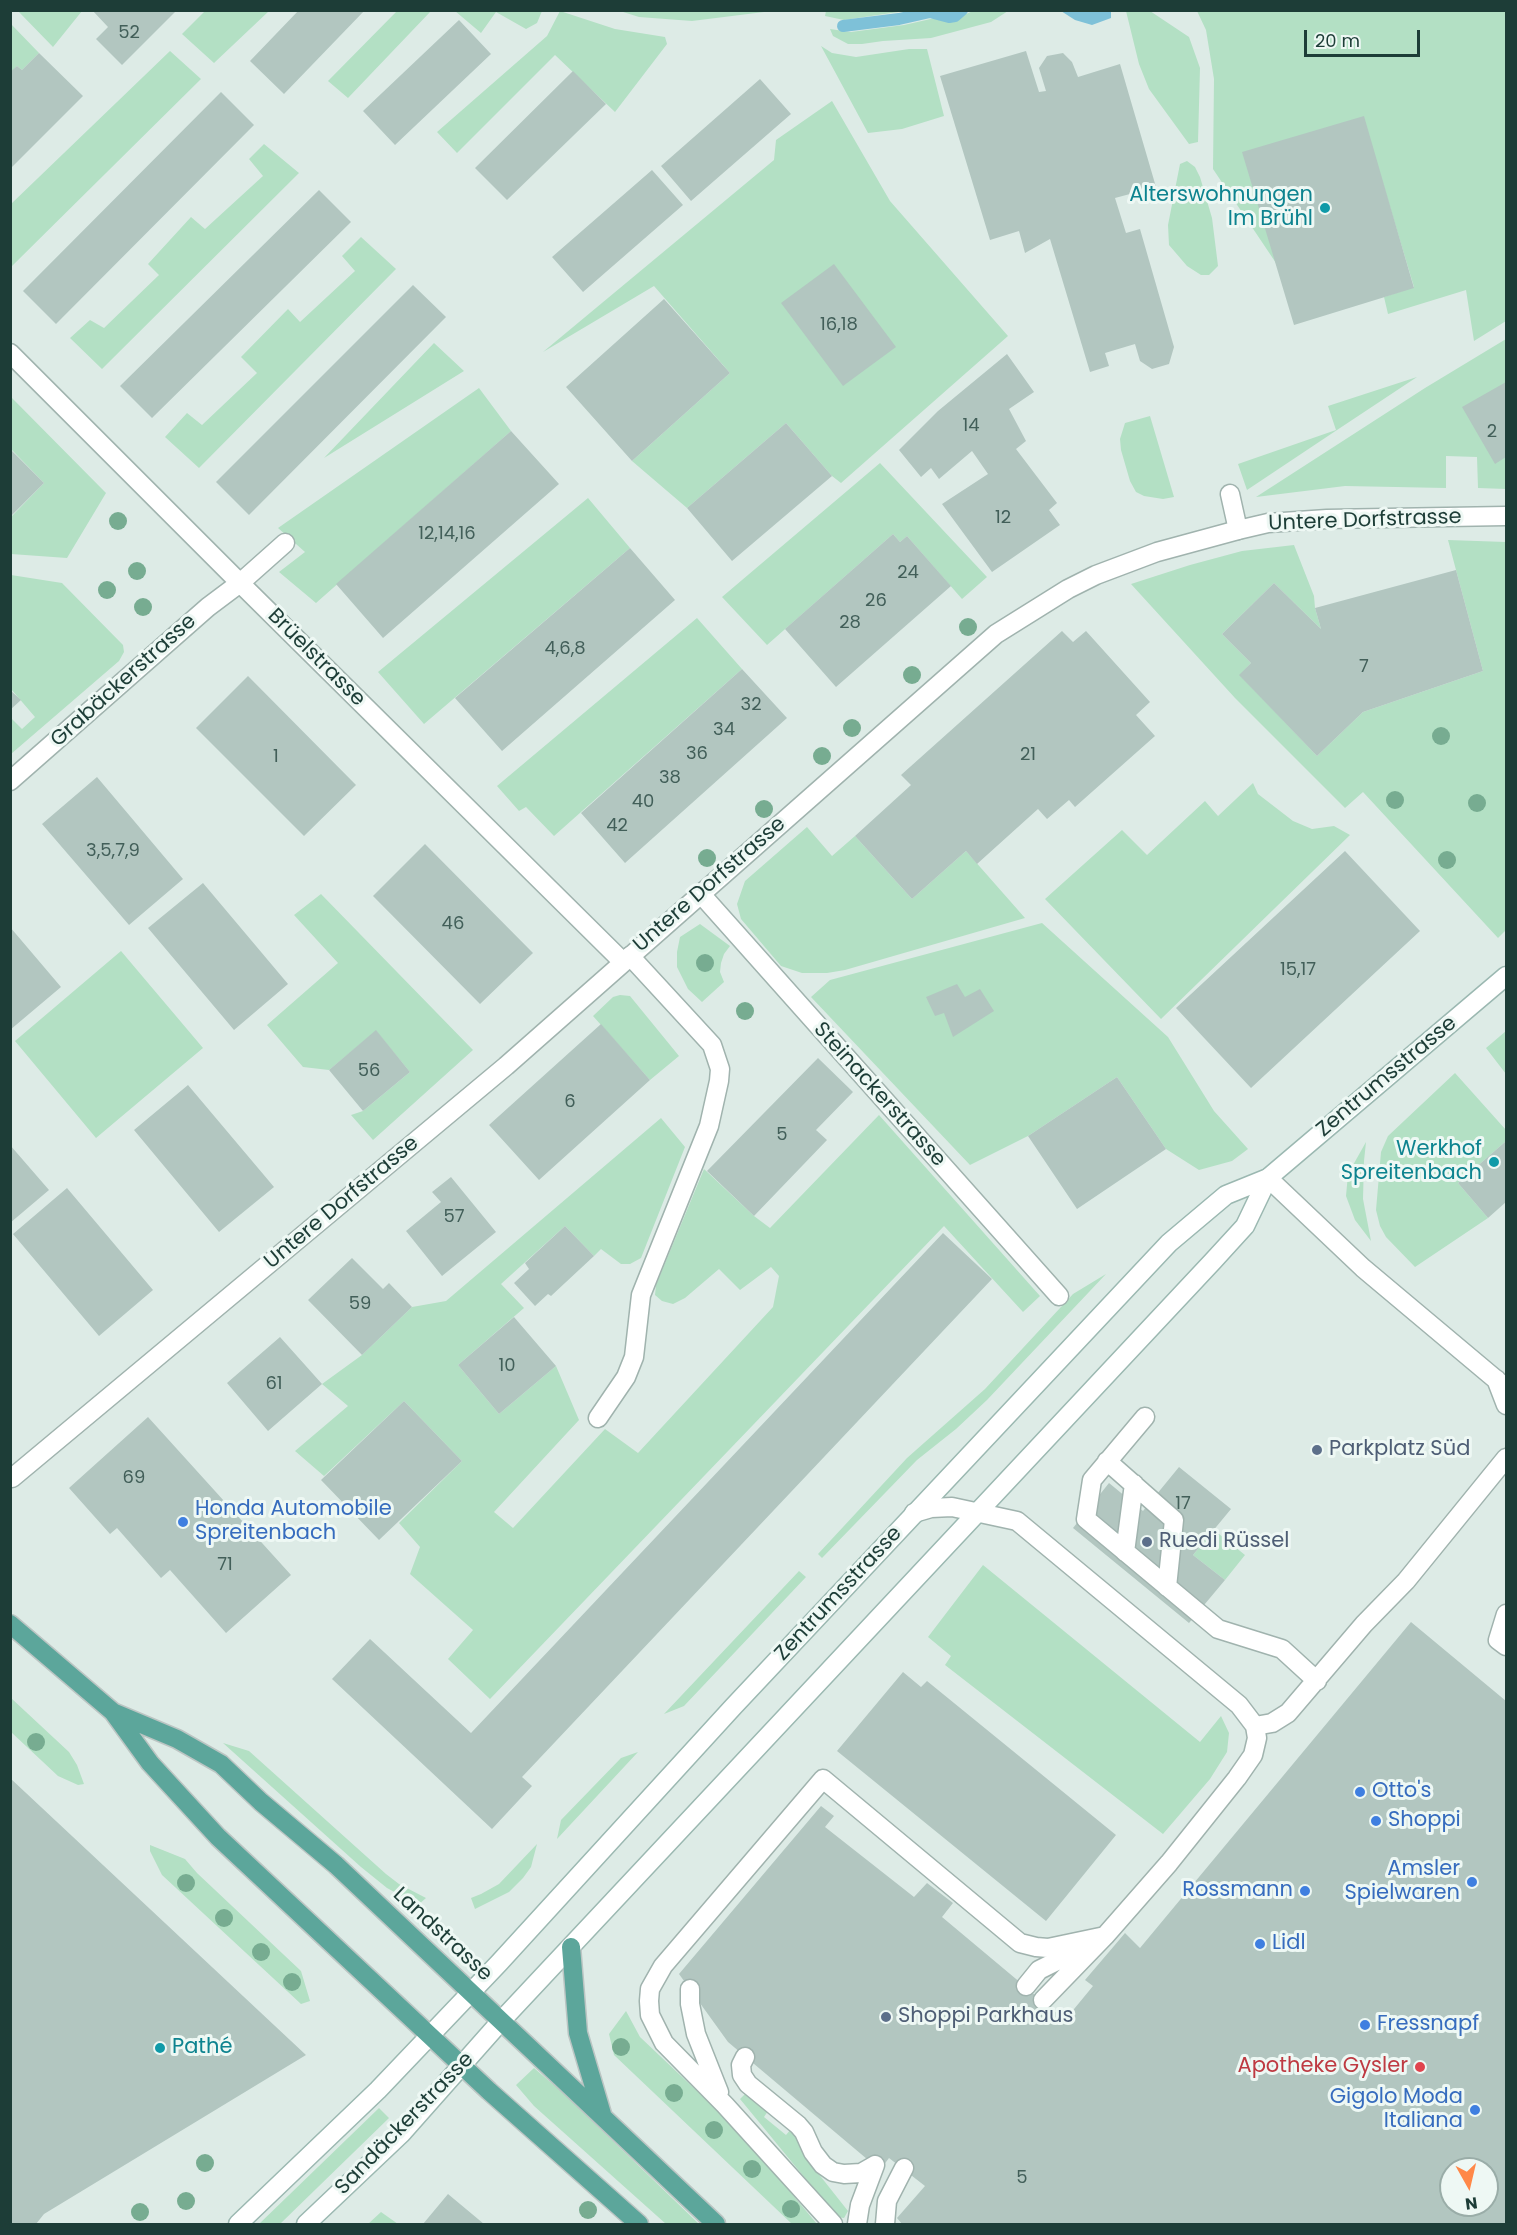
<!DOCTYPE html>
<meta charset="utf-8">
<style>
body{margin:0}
#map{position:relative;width:1517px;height:2235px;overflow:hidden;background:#ddebe6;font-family:Poppins,sans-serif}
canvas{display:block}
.frame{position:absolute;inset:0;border:12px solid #1d3d37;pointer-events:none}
.north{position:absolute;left:1439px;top:2157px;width:60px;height:60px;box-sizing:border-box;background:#eef8f4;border:2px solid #9aada8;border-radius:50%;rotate:172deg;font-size:16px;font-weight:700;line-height:24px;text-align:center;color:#1d3d37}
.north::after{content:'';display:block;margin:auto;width:21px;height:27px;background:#ff8848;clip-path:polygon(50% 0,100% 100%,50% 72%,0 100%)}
.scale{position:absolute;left:1304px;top:30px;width:116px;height:27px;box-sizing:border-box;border:3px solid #1d3d37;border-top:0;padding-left:8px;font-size:18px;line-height:21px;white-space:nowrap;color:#1d3d37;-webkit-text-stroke:4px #eef8f4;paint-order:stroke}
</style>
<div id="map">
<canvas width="1517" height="2235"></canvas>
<div class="frame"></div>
<div class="north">N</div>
<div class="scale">20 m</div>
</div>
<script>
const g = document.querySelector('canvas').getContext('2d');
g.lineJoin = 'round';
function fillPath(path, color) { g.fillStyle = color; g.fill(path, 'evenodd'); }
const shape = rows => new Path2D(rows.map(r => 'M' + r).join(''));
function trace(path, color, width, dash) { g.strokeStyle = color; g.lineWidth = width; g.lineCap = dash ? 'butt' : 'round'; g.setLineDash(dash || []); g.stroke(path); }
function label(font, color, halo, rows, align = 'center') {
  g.font = font + ' Poppins,sans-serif'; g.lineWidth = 6; g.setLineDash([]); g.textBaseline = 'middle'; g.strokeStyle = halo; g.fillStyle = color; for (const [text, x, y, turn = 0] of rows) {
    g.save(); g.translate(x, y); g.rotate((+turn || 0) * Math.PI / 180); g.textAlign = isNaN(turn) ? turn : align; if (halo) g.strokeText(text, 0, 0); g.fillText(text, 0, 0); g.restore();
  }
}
const green = shape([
 [18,11,82,11,53,47],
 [205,11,205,10,269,11,214,63,182,34],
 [397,11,431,11,348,98,328,81],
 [455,11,542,11,537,23,526,29,496,12,481,33],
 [560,11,615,29,665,37,667,44,615,112,555,55,457,153,437,132,547,36],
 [620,11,772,11,692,21,639,17],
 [826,11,826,10,905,11,844,20,825,16],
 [973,11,1008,11,991,22,931,38,883,41,862,44,848,44,833,36,830,29,851,32,904,25,935,18,952,20],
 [1126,11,1150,11,1189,37,1200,68,1198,142,1189,144,1149,89,1139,64],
 [1197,11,1506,11,1506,321,1474,341,1466,290,1388,314,1384,297,1414,287,1363,117,1276,263,1213,169,1214,79,1206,30],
 [11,24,39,53,22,70,17,66,11,72],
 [821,46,832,53,856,57,909,49,927,49,944,116,902,129,868,133],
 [170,51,201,79,11,267,11,204],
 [832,101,890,201,1008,336,841,483,832,476,786,423,687,508,632,461,730,373,654,286,543,352,774,160,776,140],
 [264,144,299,173,102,369,70,338,90,320,104,328,159,275,148,264,191,217,205,229,263,176,249,159],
 [1187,161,1195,167,1200,177,1212,218,1218,266,1209,275,1201,275,1187,266,1169,245,1168,225,1180,164],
 [361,237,396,269,199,468,165,437,187,413,202,425,257,373,241,357,288,309,300,322,355,271,342,256],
 [1506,339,1506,489,1478,488,1477,457,1446,456,1446,488,1345,486,1256,497,1425,388],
 [434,343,464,371,324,458],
 [1417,377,1337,430,1247,490,1238,464,1336,430,1328,406],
 [479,388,511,431,316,603,279,572,305,552,278,528],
 [11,397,106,493,67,558,11,554,11,517,44,483,11,449],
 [1150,416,1174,497,1163,499,1144,496,1136,492,1130,481,1121,450,1120,439,1125,423],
 [880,463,987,577,962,599,907,536,900,542,893,534,767,645,722,597],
 [588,498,630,548,424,724,378,672],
 [1448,540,1506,542,1506,930,1498,938,1363,792,1345,808,1235,698,1131,584,1190,565,1242,551,1294,545,1314,596,1315,608,1321,629,1274,583,1222,634,1251,663,1240,675,1317,756,1363,712,1483,671],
 [11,575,62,583,123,645,124,652,119,661,11,754,11,718,22,729,35,717,11,689],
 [697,618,742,669,554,836,526,807,519,811,497,786],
 [1253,783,1258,794,1293,821,1312,829,1334,826,1350,835,1161,1019,1045,899,1122,830,1147,855,1205,801,1218,816],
 [807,827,832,856,855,836,912,899,966,851,1025,918,845,970,827,973,802,973,781,966,741,919,737,904,745,881],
 [321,894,473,1050,373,1140,351,1115,363,1111,410,1072,376,1031,329,1070,303,1067,267,1025,338,963,294,915],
 [1042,923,1168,1037,1214,1111,1248,1149,1232,1161,1199,1170,1166,1149,1117,1077,1028,1136,970,1165,811,997,830,980],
 [700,924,730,946,724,954,721,963,720,972,724,982,702,1002,688,989,677,967,677,952,680,937],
 [121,951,203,1048,96,1138,15,1041],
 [620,995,630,996,679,1056,650,1080,593,1016,613,997],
 [1506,1031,1506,1074,1486,1048],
 [1455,1073,1506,1130,1506,1141,1458,1183,1488,1218,1415,1267,1386,1237,1380,1226,1376,1210,1381,1152,1388,1136],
 [879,1115,1040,1296,1023,1312,944,1226,490,1699,448,1659,473,1630,410,1574,420,1547,399,1523,462,1461,404,1401,324,1476,295,1451,348,1406,322,1384,362,1355,412,1307,446,1301,661,1118,685,1147,641,1258,630,1264,621,1264,601,1249,594,1256,565,1226,501,1284,524,1308,458,1365,499,1414,556,1366,579,1420,494,1512,513,1528,605,1429,638,1453,773,1307,779,1276,771,1267,740,1290,719,1269,685,1298,673,1304,662,1301,655,1295,656,1285,704,1169,754,1216,770,1228],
 [1366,1142,1364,1161,1363,1199,1371,1241,1355,1220,1346,1196,1348,1174],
 [1106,1274,987,1400,956,1429,917,1460,822,1558,818,1554,907,1458,985,1389,1073,1294],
 [1214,1530,1245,1555,1225,1580,1193,1555],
 [983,1565,1200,1742,1221,1716,1229,1733,1227,1752,1210,1779,1163,1834,945,1665,951,1656,928,1637],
 [799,1571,806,1577,684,1706,664,1714],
 [11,1698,69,1752,77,1765,84,1784,78,1785,58,1776,11,1732],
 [223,1743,249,1751,386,1874,399,1884,426,1898,418,1905,387,1888,361,1867],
 [638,1752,557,1839,561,1820,621,1758],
 [537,1844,531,1867,523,1878,509,1892,475,1909,471,1898,481,1894,499,1884],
 [150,1845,185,1859,197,1873,301,1971,310,2001,301,2004,162,1875,150,1851],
 [626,2011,640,2037,717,2110,777,2176,817,2224,792,2224,614,2055,609,2034],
 [534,2068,562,2092,699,2224,666,2224,534,2106,516,2085],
 [746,2093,768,2111,764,2117,786,2135,791,2129,795,2134,799,2145,810,2163,848,2211,844,2218,837,2217,740,2099],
 [379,2108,389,2118,280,2224,259,2224],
 [381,2212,398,2224,368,2224]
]);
const water = shape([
 [1061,11,1111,11,1111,18,1092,25,1075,20]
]);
const stream = shape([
 [843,26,899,19,930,12,949,17,955,16,962,10]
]);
const building = shape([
 [92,10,177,10,122,65,96,39,108,27],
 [299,10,365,10,284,94,250,61],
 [459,20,491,54,395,145,363,111],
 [1026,51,1039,92,1046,91,1039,68,1047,56,1063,53,1072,62,1078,77,1120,64,1156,187,1115,198,1126,233,1140,229,1174,347,1169,364,1152,369,1140,361,1135,344,1105,353,1109,366,1090,372,1050,239,1025,253,1019,231,990,240,940,76],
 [39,53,83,96,10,169,10,72,17,66,22,70],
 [573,71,606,104,507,200,475,168],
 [760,79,791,114,691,201,661,166],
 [221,92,254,125,56,324,23,291],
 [1364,116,1414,288,1294,325,1242,152],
 [652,170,683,205,583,292,552,257],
 [319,190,351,222,152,418,120,386],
 [834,264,896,347,843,386,781,303],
 [413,285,446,317,249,515,216,482],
 [664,299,730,373,632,461,566,387],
 [1007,354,1034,392,1009,409,1026,441,1016,449,1057,503,1049,510,1060,525,992,572,942,504,988,474,972,451,939,479,931,468,921,477,899,450,938,411],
 [1506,382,1506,457,1495,464,1462,407],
 [786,423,832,476,732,561,687,508],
 [511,431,559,484,383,638,336,584],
 [10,449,44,483,10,517],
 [893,534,900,542,907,536,951,586,836,687,785,629],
 [630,548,675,600,502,751,455,698],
 [1456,570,1483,671,1363,712,1317,756,1239,675,1251,663,1222,634,1274,583,1321,629,1315,608],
 [1062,631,1073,642,1086,631,1150,702,1136,715,1155,736,1075,807,1069,800,1047,819,1038,809,977,864,966,851,912,899,855,836,911,785,901,775],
 [742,669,787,718,625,863,581,813],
 [248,676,356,785,304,836,196,728],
 [10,690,21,700,10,710],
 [97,777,183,879,129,925,42,824],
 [425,844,533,953,480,1004,373,896],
 [1345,851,1420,931,1251,1088,1176,1008],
 [203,883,288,984,234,1030,148,928],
 [10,927,61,987,10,1030],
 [957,984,965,997,980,989,994,1011,953,1037,944,1013,935,1016,926,997],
 [601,1024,650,1080,539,1180,489,1125],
 [376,1030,410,1072,363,1111,329,1070],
 [818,1058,853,1092,816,1130,827,1140,754,1216,707,1171],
 [1117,1077,1166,1149,1077,1209,1028,1136],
 [188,1085,274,1187,219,1232,134,1130],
 [1506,1141,1506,1202,1488,1218,1458,1183],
 [10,1145,49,1190,10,1223],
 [451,1177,496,1232,442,1276,406,1231,441,1202,432,1192],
 [67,1188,153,1290,99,1336,13,1234],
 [565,1226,594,1256,551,1296,548,1294,535,1306,514,1283,529,1269,525,1263],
 [943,1233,992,1279,522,1777,532,1786,492,1829,332,1679,370,1639,471,1733],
 [352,1258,383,1289,389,1283,412,1307,362,1355,308,1300],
 [514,1317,556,1366,499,1414,458,1365],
 [280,1337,322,1384,268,1431,227,1383],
 [404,1401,462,1461,379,1540,321,1480],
 [148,1417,291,1575,226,1633,170,1570,161,1578,117,1528,110,1534,69,1488],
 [1179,1467,1231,1509,1193,1555,1225,1580,1189,1623,1073,1528,1109,1483,1143,1511],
 [1411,1622,1506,1701,1506,2224,902,2224,897,2218,925,2186,889,2158,880,2170,728,2042,679,1974,821,1806,834,1816,825,1827,914,1897,927,1883,953,1903,942,1917,1065,2020,1093,1986,1085,1980,1114,1946,1125,1933,1140,1948],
 [1451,2169,1487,2169,1487,2205,1451,2205],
 [903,1672,921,1687,927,1681,1116,1835,1046,1921,837,1751],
 [10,1778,306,2055,44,2214,36,2224,10,2224],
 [448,2194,484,2224,423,2224]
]);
const lane = shape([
 [1230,494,1238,530],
 [240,583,285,543],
 [700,893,1059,1296],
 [1268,1178,1363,1268,1506,1388],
 [1496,1379,1506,1405],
 [1145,1417,1092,1480,1086,1519,1218,1629,1282,1649,1317,1681],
 [598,1418,626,1377,634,1357,641,1295,709,1126,719,1081,720,1069,712,1045,630,956],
 [1107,1461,1174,1520,1167,1587],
 [914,1513,931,1508,952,1507,1017,1521,1239,1705,1255,1726,1257,1738,1253,1755,1237,1778,1169,1863,1105,1936,1043,2000],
 [1125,1552,1134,1484],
 [1506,1614,1498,1640,1506,1646],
 [1255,1726,1272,1723,1288,1713,1364,1624,1406,1581,1506,1458],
 [1026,1986,1039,1970,1085,1947],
 [690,1989,690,2004,696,2034,719,2092],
 [745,2057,741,2065,742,2075,748,2084,798,2125,804,2132,813,2152,823,2165,833,2172,844,2174,861,2173,875,2165],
 [833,2224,725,2105,664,2043,650,2015,649,2001,650,1989,663,1966,823,1779,1020,1943,1036,1947,1048,1948,1105,1936],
 [857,2224,860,2205,875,2165],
 [885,2224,887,2201,904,2168]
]);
const street = shape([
 [10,353,240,583,623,962],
 [10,781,208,607,240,583],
 [12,1478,506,1066,996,634,1068,589,1096,575,1157,552,1238,530,1268,523,1327,519,1506,516]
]);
const secondary = shape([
 [238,2224,378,2090,499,1963,733,1707,1169,1243,1226,1195,1268,1178,1506,976],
 [306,2224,401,2134,501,2021,1213,1261,1245,1226,1268,1178]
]);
const primary = shape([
 [10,1624,113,1712,150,1763,218,1837,489,2091,639,2224],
 [115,1713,177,1739,221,1764,261,1802,336,1865,716,2224],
 [571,1947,578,2033,602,2114]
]);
const trees = [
 [118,521],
 [137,571],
 [107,590],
 [143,607],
 [968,627],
 [912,675],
 [852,728],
 [1441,736],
 [822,756],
 [1395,800],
 [1477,803],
 [764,809],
 [707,858],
 [1447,860],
 [705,963],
 [745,1011],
 [36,1742],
 [186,1883],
 [224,1918],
 [261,1952],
 [292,1982],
 [621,2047],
 [674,2093],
 [714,2130],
 [205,2163],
 [752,2169],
 [186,2201],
 [791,2209],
 [588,2210],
 [140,2212]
];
const markers = [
 [1325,208,6,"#0f9aa8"],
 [1494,1162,6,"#0f9aa8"],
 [1317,1450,6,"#5c6f8a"],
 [183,1522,6,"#3f7fe0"],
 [1147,1542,6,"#5c6f8a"],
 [1360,1792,6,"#3f7fe0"],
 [1376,1821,6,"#3f7fe0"],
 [1472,1882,6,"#3f7fe0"],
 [1305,1891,6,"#3f7fe0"],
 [1260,1944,6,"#3f7fe0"],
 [886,2017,6,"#5c6f8a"],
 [1365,2025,6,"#3f7fe0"],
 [160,2048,6,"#0f9aa8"],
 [1420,2067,6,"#e0444e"],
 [1475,2110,6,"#3f7fe0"]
];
const numberNames = [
 ["52",129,33],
 ["16,18",839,325],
 ["14",971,426],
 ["2",1492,432],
 ["12",1003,518],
 ["12,14,16",447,534],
 ["24",908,573],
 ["26",876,601],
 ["28",850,623],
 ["4,6,8",565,649],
 ["7",1364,667],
 ["32",751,705],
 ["34",724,730],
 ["36",697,754],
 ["21",1028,755],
 ["1",276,757],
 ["38",670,778],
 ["40",643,802],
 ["42",617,826],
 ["3,5,7,9",113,851],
 ["46",453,924],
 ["15,17",1298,970],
 ["56",369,1071],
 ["6",570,1102],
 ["5",782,1135],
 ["57",454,1217],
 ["59",360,1304],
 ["10",507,1366],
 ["61",274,1384],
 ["69",134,1478],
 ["17",1183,1504],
 ["71",225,1565],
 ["5",1022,2178]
];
const cultureNames = [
 ["Alterswohnungen",1313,196],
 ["Im Brühl",1313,220],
 ["Werkhof",1482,1150],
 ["Spreitenbach",1482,1174],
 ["Pathé",172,2048,"left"]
];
const streetNames = [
 ["Untere Dorfstrasse",1365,521,-2],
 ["Brüelstrasse",316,658,45],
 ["Grabäckerstrasse",124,681,-42],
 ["Untere Dorfstrasse",710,885,-41],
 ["Zentrumsstrasse",1387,1077,-40],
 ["Steinackerstrasse",879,1095,48],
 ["Untere Dorfstrasse",342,1203,-40],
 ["Zentrumsstrasse",839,1594,-47],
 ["Landstrasse",442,1935,43],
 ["Sandäckerstrasse",405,2124,-46]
];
const serviceNames = [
 ["Parkplatz Süd",1329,1450],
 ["Ruedi Rüssel",1159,1542],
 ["Shoppi Parkhaus",898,2017]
];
const shopNames = [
 ["Honda Automobile",195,1510],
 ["Spreitenbach",195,1534],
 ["Otto's",1372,1792],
 ["Shoppi",1388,1821],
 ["Amsler",1460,1870,"right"],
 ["Spielwaren",1460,1894,"right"],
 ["Rossmann",1293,1891,"right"],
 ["Lidl",1272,1944],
 ["Fressnapf",1377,2025],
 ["Gigolo Moda",1463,2098,"right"],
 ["Italiana",1463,2122,"right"]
];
const healthNames = [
 ["Apotheke Gysler",1408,2067]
];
fillPath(green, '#b3e0c4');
fillPath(water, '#7ec1d8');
trace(stream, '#7ec1d8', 12);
fillPath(building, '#b2c6c0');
trace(lane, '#a0b3ae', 21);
trace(street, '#a0b3ae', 21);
trace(secondary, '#9bb8b1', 21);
trace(primary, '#bbc5c3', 21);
trace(lane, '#fff', 18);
trace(street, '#fff', 18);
trace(secondary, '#fff', 18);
trace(primary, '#5ca69b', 18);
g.fillStyle = '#77ac91';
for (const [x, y] of trees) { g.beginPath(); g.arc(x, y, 9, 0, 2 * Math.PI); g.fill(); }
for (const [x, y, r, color] of markers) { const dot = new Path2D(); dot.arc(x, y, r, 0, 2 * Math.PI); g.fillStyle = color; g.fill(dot); trace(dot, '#eef8f4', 2); }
label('18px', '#425f59', null, numberNames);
label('21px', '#0d838f', '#eef8f4', cultureNames, 'right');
label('21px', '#1d3d37', '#eef8f4', streetNames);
label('21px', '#4e5e75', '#eef8f4', serviceNames, 'left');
label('21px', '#366cbe', '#eef8f4', shopNames, 'left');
label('21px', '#be3a42', '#eef8f4', healthNames, 'right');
</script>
